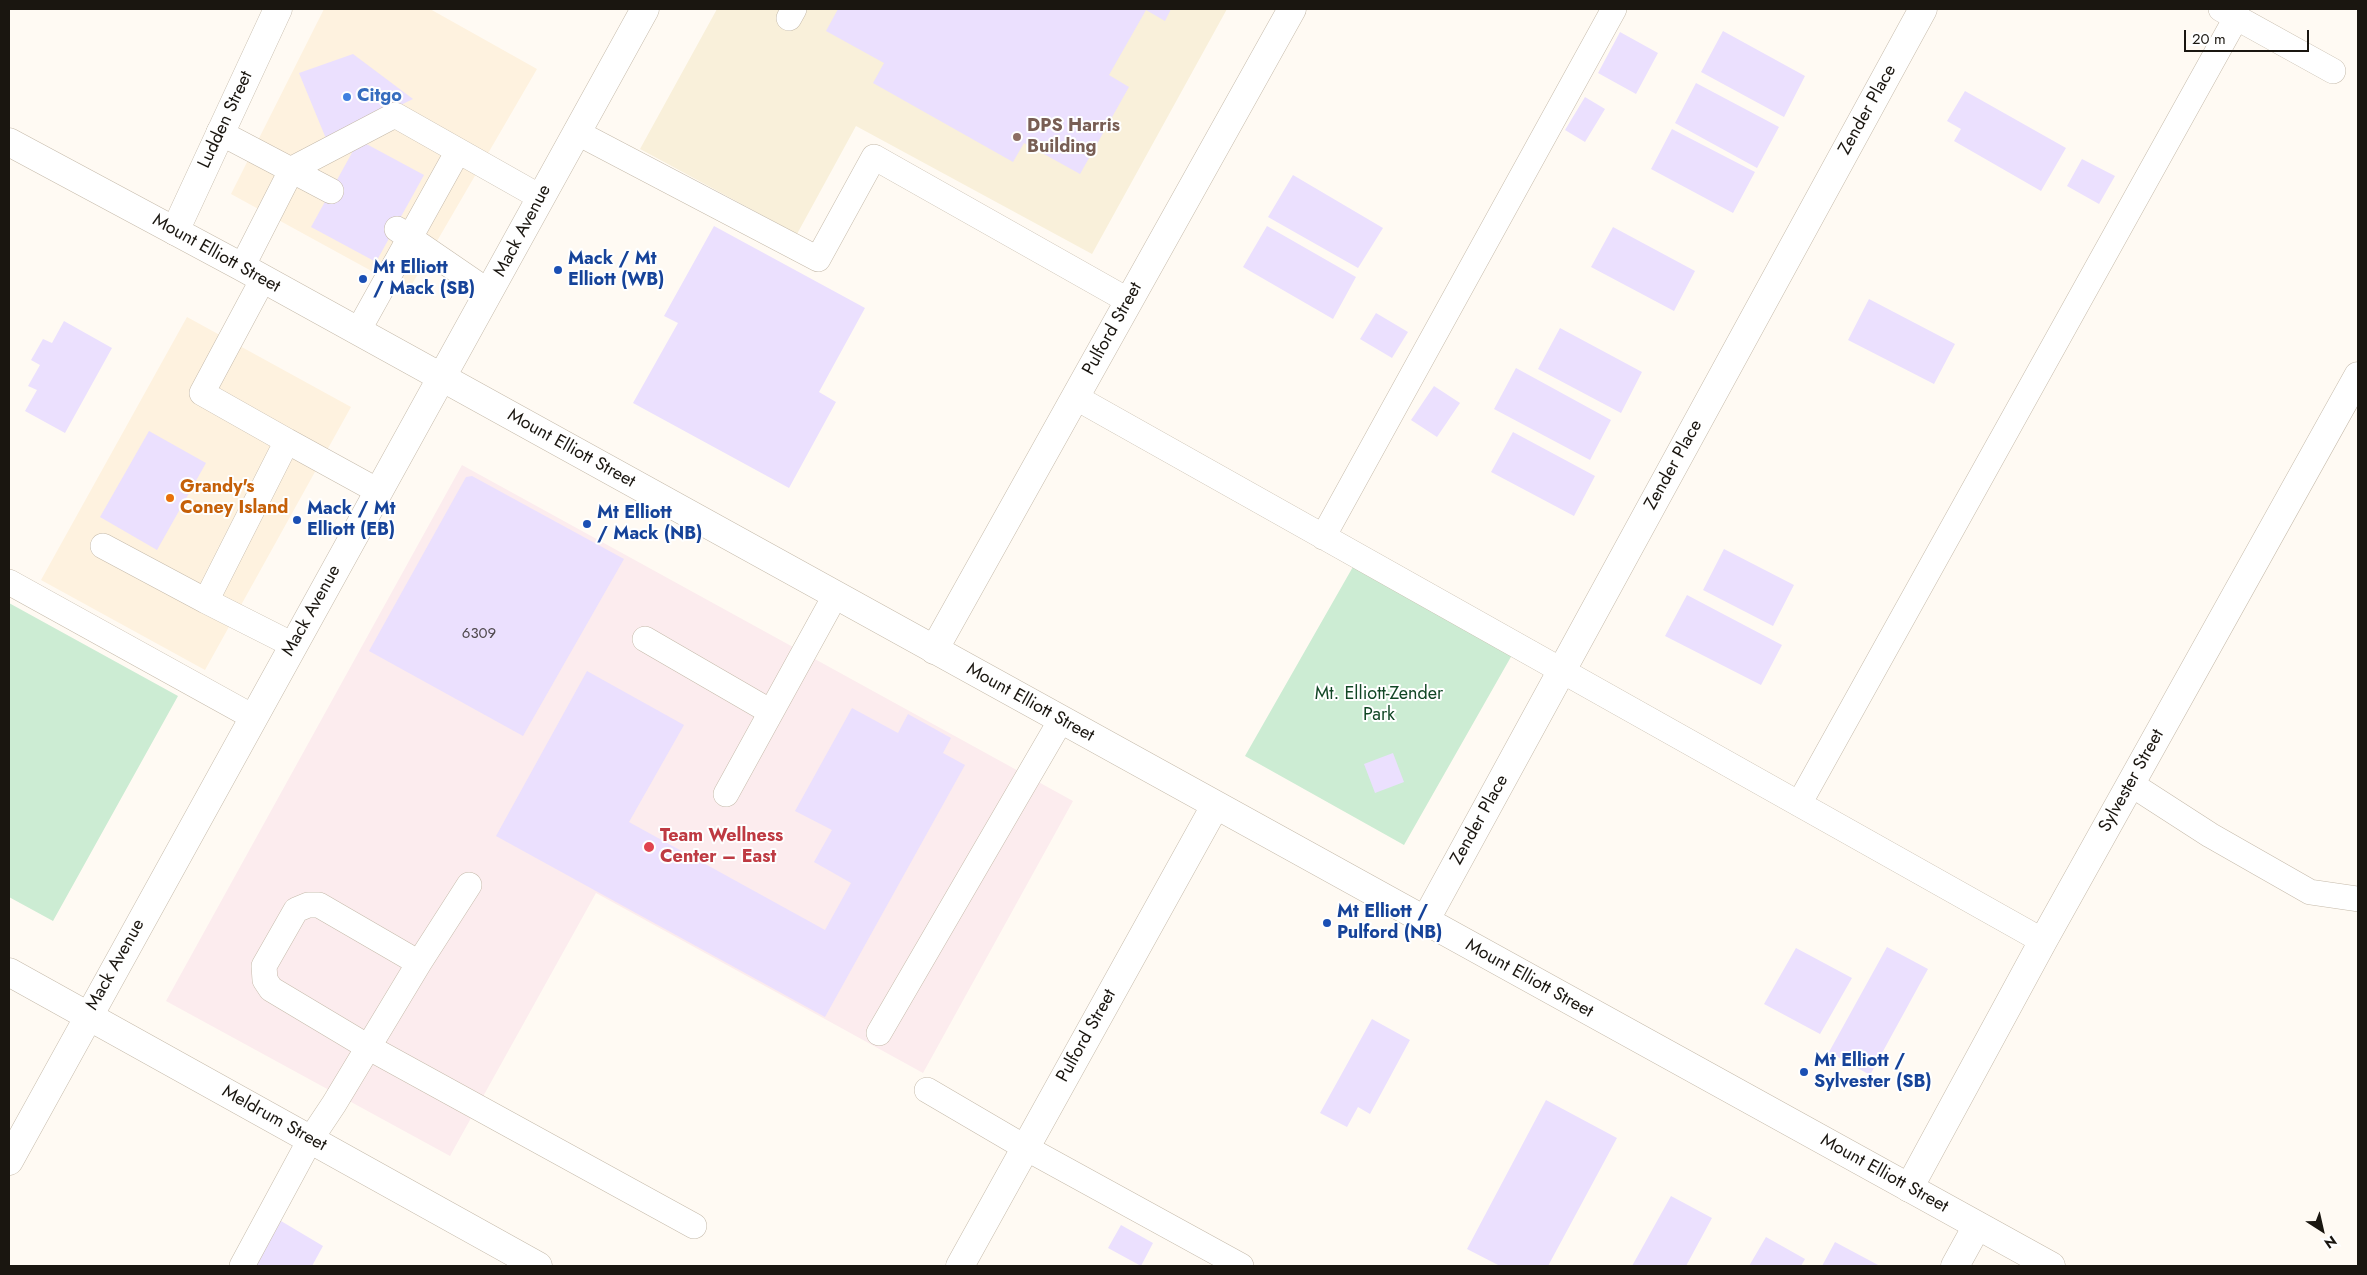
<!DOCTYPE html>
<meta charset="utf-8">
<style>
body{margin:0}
#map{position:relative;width:2367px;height:1275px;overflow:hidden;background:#fffaf3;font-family:Jost,sans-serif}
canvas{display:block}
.frame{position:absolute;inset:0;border:10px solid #1a1610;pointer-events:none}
.north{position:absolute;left:2297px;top:1205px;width:50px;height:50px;-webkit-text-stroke:4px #fff;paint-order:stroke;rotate:145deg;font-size:14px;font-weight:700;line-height:20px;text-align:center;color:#1a1610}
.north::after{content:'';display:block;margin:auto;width:18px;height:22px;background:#1a1610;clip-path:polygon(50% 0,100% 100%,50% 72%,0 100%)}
.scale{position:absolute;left:2184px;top:30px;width:125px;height:22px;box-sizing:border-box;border:2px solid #1a1610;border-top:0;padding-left:6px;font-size:15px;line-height:18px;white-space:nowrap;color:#1a1610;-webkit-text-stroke:4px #fff;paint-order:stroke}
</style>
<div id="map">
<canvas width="2367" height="1275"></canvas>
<div class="frame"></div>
<div class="north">N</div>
<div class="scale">20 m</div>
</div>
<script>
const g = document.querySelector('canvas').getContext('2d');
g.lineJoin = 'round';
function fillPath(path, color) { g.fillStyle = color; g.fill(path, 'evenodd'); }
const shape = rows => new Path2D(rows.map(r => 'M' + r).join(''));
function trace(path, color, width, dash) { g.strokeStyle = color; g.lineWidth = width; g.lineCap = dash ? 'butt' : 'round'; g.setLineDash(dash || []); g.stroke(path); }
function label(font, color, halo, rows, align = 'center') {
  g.font = font + ' Jost,sans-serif'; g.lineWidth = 4; g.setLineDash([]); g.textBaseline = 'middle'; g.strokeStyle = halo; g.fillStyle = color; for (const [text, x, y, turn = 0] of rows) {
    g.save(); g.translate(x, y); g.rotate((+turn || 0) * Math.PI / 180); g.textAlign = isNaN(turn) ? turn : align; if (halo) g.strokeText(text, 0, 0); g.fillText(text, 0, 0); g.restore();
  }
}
const built = shape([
 [324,9,430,9,537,69,408,291,231,194],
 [187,317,351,407,205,670,41,580]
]);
const education = shape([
 [717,9,1227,9,1092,254,856,126,797,234,640,149]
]);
const medical = shape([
 [462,465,1073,801,923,1073,596,893,450,1156,166,1001]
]);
const green = shape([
 [1354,565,1512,655,1404,845,1245,756],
 [9,603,178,696,53,921,9,897]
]);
const building = shape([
 [838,9,1171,9,1165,21,1146,10,1109,75,1129,87,1080,174,1024,143,1013,162,873,83,884,63,826,31],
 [1723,31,1805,76,1784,117,1701,72],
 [1620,32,1658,53,1636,94,1598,73],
 [353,54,413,99,327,141,299,73],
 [1696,83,1779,127,1757,168,1675,123],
 [1965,91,2066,148,2041,191,1954,141,1961,129,1947,121],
 [1585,97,1605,109,1585,142,1565,130],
 [1672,129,1755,172,1733,213,1651,169],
 [359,140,424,175,376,262,311,227],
 [2082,159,2115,176,2099,204,2067,186],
 [1293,175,1383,228,1358,268,1268,217],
 [714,226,865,308,819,392,836,402,789,488,633,403,678,323,664,316],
 [1267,226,1356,277,1333,319,1243,267],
 [1613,227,1695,271,1674,311,1591,267],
 [1869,299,1955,344,1934,384,1848,340],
 [1376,313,1408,332,1392,358,1360,339],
 [64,321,112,348,65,433,25,411,37,390,28,386,40,365,31,360,43,339,52,343],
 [1560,328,1642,372,1621,413,1538,369],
 [1516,368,1611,420,1590,460,1494,409],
 [1434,386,1460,403,1437,437,1411,420],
 [149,431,206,463,157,550,100,517],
 [1513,432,1595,476,1574,516,1491,472],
 [472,476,624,559,523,736,369,651,466,477],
 [1724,549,1794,585,1773,626,1703,590],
 [1687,595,1782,645,1761,685,1665,636],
 [587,671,684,725,629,822,825,930,851,883,814,862,832,830,795,811,852,708,898,733,908,714,951,738,943,753,965,765,825,1017,496,836],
 [1393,753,1404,782,1375,793,1364,764],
 [1887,947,1928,969,1870,1075,1829,1052],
 [1796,948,1852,978,1820,1034,1764,1004],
 [1372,1019,1410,1040,1370,1114,1358,1107,1347,1127,1320,1113],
 [1546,1100,1617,1138,1548,1266,1500,1266,1467,1249],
 [1671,1196,1712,1218,1686,1266,1632,1266],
 [281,1221,323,1246,312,1266,255,1266],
 [1121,1225,1153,1243,1141,1266,1108,1248],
 [1766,1237,1805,1259,1801,1266,1749,1266],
 [1835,1242,1880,1266,1822,1266]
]);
const lane = shape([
 [2221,9,2333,71],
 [789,18,794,9],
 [219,132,331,191],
 [576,132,818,259,874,157,1129,301],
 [397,229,489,292],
 [242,267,292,169,395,115,540,197],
 [358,331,458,151],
 [1075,397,2043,941],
 [287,441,378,491],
 [1323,537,1614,9],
 [103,546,206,601,287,441,202,393,263,279],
 [9,582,253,717],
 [206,601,293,645],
 [645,639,771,712],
 [2131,784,2210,835,2310,892,2358,899],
 [726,794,835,596],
 [1799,804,2236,18],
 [419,963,319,905,308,905,296,910,264,966,265,980,271,989,368,1047,694,1226],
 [879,1033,1061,720],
 [927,1090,1026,1148,1241,1266],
 [242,1266,310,1140,334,1104,419,963,469,885]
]);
const street = shape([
 [175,231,278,9],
 [934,650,1292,9],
 [1425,921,1923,9],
 [9,972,538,1266],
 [1909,1188,2043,941,2358,376],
 [960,1266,1215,806],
 [1955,1266,1977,1226]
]);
const secondary = shape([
 [9,142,242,267,2051,1266],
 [9,1161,645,9]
]);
const markers = [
 [347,97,5,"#3f7fe0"],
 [1017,137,5,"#8d6e63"],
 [558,270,5,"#1a4fb4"],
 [363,279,5,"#1a4fb4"],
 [170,498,5,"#e8710a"],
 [297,520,5,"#1a4fb4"],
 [587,524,5,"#1a4fb4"],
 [649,847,6,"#e0444e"],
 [1327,923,5,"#1a4fb4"],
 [1804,1072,5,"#1a4fb4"]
];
const numberNames = [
 ["6309",479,634]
];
const shopNames = [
 ["Citgo",357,97]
];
const streetNames = [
 ["Zender Place",1868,110,-61],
 ["Ludden Street",226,120,-65],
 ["Mack Avenue",523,231,-62],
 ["Mount Elliott Street",216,254,29],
 ["Pulford Street",1113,329,-61],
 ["Mount Elliott Street",571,449,29],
 ["Zender Place",1674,465,-61],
 ["Mack Avenue",312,611,-61],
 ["Mount Elliott Street",1030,703,29],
 ["Sylvester Street",2132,781,-61],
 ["Zender Place",1480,820,-61],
 ["Mack Avenue",116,965,-61],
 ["Mount Elliott Street",1529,979,29],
 ["Pulford Street",1087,1036,-61],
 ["Meldrum Street",274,1119,29],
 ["Mount Elliott Street",1884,1174,29]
];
const educationNames = [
 ["DPS Harris",1027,127],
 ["Building",1027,148]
];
const transitNames = [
 ["Mack / Mt",568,260],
 ["Elliott (WB)",568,281],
 ["Mt Elliott",373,269],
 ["/ Mack (SB)",373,290],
 ["Mack / Mt",307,510],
 ["Elliott (EB)",307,531],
 ["Mt Elliott",597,514],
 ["/ Mack (NB)",597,535],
 ["Mt Elliott /",1337,913],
 ["Pulford (NB)",1337,934],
 ["Mt Elliott /",1814,1062],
 ["Sylvester (SB)",1814,1083]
];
const foodNames = [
 ["Grandy's",180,488],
 ["Coney Island",180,509]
];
const parkNames = [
 ["Mt. Elliott-Zender",1379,695],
 ["Park",1379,716]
];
const healthNames = [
 ["Team Wellness",660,837],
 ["Center – East",660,858]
];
fillPath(built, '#fef2df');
fillPath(education, '#f9f0da');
fillPath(medical, '#fcecee');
fillPath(green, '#ccecd3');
fillPath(building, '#ebe0fe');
trace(lane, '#c5baaa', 26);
trace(street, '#c5baaa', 29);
trace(secondary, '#c5baaa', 29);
trace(lane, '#fff', 25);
trace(street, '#fff', 28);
trace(secondary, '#fff', 28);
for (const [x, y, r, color] of markers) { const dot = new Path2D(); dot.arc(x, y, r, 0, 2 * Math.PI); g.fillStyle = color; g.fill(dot); trace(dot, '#fff', 2); }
label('15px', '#4e484c', null, numberNames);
label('bold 18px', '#366cbe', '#fff', shopNames, 'left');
label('18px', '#1a1610', '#fff', streetNames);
label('bold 18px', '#785e54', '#fff', educationNames, 'left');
label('bold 18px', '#164399', '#fff', transitNames, 'left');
label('bold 18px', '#c56008', '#fff', foodNames, 'left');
label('18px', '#114625', '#fff', parkNames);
label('bold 18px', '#be3a42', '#fff', healthNames, 'left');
</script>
